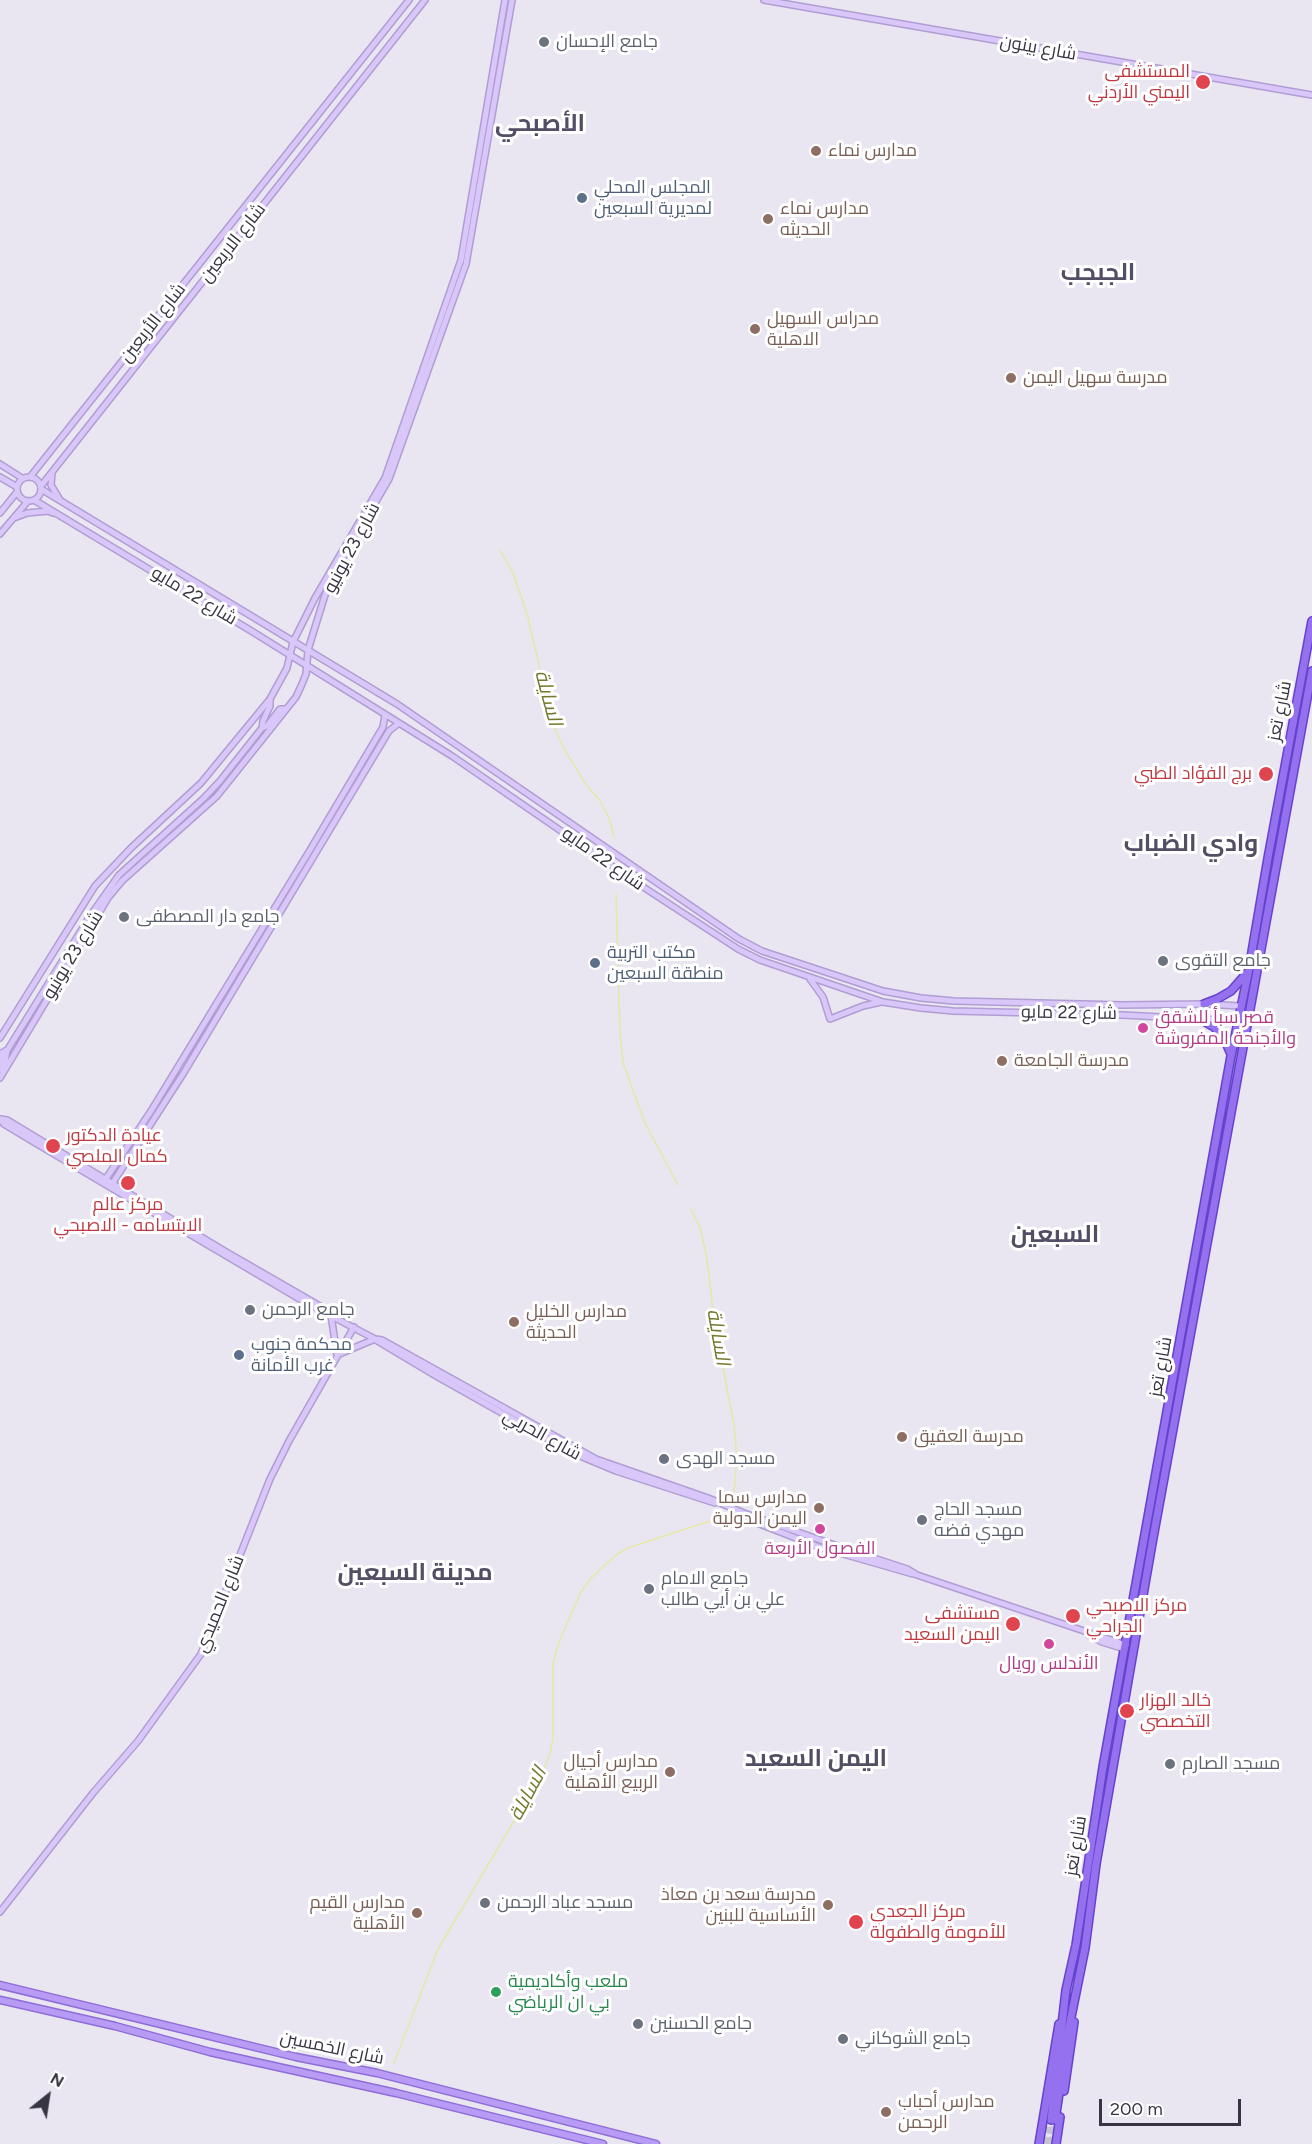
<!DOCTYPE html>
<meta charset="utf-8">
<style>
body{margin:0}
#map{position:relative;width:1312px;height:2144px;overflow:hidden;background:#e9e5f1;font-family:Figtree,sans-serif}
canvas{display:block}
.north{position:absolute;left:18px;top:2066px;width:60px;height:60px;-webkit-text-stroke:4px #fff;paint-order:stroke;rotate:30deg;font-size:16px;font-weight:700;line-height:24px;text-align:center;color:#383543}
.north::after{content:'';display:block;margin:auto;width:21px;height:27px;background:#383543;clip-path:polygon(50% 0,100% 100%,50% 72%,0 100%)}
.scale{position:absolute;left:1099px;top:2099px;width:142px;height:27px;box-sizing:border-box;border:3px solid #383543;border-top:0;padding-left:8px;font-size:18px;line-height:21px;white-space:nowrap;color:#383543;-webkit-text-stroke:4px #fff;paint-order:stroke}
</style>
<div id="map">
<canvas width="1312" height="2144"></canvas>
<div class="north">N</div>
<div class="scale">200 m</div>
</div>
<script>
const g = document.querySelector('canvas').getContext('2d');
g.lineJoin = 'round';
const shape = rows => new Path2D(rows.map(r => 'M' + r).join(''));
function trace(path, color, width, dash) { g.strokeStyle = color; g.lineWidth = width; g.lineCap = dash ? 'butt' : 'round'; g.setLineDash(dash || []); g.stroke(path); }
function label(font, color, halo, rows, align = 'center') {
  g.font = font + ' Figtree,Cairo,sans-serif'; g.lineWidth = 6; g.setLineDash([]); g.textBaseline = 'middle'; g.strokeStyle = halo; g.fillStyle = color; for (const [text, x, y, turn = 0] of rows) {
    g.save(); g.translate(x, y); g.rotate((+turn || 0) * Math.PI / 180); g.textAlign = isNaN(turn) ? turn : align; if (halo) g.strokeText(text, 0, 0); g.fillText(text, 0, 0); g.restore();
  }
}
const stream = shape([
 [500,550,513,573,528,617,552,722,564,749,587,786,599,799,609,818,614,837],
 [616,894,620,1032,623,1063,645,1123,678,1185],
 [691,1209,700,1228,705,1249,709,1274,714,1321,734,1425,737,1457,733,1503],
 [394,2063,438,1949,542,1774,550,1754,553,1738,553,1664,559,1642,581,1592,591,1578,616,1555,628,1548,673,1533,720,1518]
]);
const highwayTunnel = shape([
 [1047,2144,1051,2120],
 [1052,2144,1055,2120]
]);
const secondary = shape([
 [764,0,1312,95],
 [0,464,22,478],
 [52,473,51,485,60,500],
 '17 489a12 12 0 1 1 24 0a12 12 0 1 1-24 0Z',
 [0,477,17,487],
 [30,477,409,0],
 [41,486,425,0],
 [41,489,397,704,739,939,762,951,883,991,921,998,954,1001,1123,1005,1204,1004,1240,1006],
 [34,500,253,632,452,756,631,879,738,949,760,960,883,1002,921,1008,953,1011,1123,1015,1238,1021],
 [0,513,17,492],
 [14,518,27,513,48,511,53,513],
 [0,534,28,501],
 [262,728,263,721,270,706,270,699],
 [810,979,823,997,830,1019,863,1006,881,1002],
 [0,1038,95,886,131,848,201,783,270,699,287,668,293,642,315,598,385,478,461,260,505,0],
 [0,1054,7,1050,5,1062,0,1069],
 [0,1062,90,916,119,875,204,798,220,781,262,728,267,726,280,709,285,709],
 [0,1078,108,898,122,881,217,796,296,697,302,684,306,674,308,650,325,595,339,565,389,479,466,264,512,0],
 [0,1119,4,1124,44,1148,303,1301,375,1339,382,1340,596,1459,708,1498,744,1513,843,1548,907,1569,917,1575,1126,1645],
 [0,1119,7,1120,226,1252,325,1309,330,1314],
 [105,1180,151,1111,310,850,383,727,385,715],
 [112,1184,183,1074,389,731,399,723],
 [331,1315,337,1355,375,1339],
 [376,1340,438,1377,573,1453,616,1471,715,1503],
 [747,1516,757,1523,819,1547,913,1574],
 [1089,1635,1102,1642,1125,1649],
 [0,1912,93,1793,138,1741,201,1654,270,1479,289,1441,354,1327]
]);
const primary = shape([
 [0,1985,296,2057,377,2073,656,2144],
 [0,2000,115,2026,210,2052,396,2093,603,2144]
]);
const highway = shape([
 [1204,1004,1217,999,1231,991,1246,974],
 [1200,1019,1214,1027,1223,1036,1231,1054],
 [1064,2091,1074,2022],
 [1051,2120,1066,1990,1076,1945,1103,1767,1231,1056,1249,969,1268,858,1312,621],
 [1055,2120,1069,2027,1085,1948,1096,1864,1153,1538,1312,671],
 [1039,2144,1059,2024],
 [1056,2144,1060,2117]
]);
const markers = [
 [544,42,6,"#6b7280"],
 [1203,82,8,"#e0444e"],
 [816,151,6,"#8d6e63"],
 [582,198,6,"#5c6f8a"],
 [768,219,6,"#8d6e63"],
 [755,329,6,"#8d6e63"],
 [1011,378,6,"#8d6e63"],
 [1266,774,8,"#e0444e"],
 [124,917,6,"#6b7280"],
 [1163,961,6,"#6b7280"],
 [595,963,6,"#5c6f8a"],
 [1143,1028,6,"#d1479c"],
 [1002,1061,6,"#8d6e63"],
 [53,1146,8,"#e0444e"],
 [128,1183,8,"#e0444e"],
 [250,1310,6,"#6b7280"],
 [514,1322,6,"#8d6e63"],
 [239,1355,6,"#5c6f8a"],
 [902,1437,6,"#8d6e63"],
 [664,1459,6,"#6b7280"],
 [819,1508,6,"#8d6e63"],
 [922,1520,6,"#6b7280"],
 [820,1529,6,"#d1479c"],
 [649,1589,6,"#6b7280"],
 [1073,1616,8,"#e0444e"],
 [1013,1624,8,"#e0444e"],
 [1049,1644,6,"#d1479c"],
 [1127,1711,8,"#e0444e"],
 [1170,1764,6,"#6b7280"],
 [670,1772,6,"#8d6e63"],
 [485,1903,6,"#6b7280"],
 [828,1905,6,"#8d6e63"],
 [417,1913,6,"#8d6e63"],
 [856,1922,8,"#e0444e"],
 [496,1992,6,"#2e9e5b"],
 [638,2024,6,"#6b7280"],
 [843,2039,6,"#6b7280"],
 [886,2112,6,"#8d6e63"]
];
const worshipNames = [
 ["جامع الإحسان",556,42],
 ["جامع دار المصطفى",136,917],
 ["جامع التقوى",1175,961],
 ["جامع الرحمن",262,1310],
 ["مسجد الهدى",676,1459],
 ["مسجد الحاج",934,1510],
 ["مهدي فضه",934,1531],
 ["جامع الامام",661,1579],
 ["علي بن أيي طالب",661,1600],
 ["مسجد الصارم",1182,1764],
 ["مسجد عباد الرحمن",497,1903],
 ["جامع الحسنين",650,2024],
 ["جامع الشوكاني",855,2039]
];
const streetNames = [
 ["شارع بينون",1038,48,10],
 ["شارع الاربعين",233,243,-52],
 ["شارع الأربعين",153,323,-52],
 ["شارع 23 يونيو",352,548,-62],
 ["شارع 22 مايو",194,596,31],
 ["شارع تعز",1280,711,-79],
 ["شارع 22 مايو",603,859,35],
 ["شارع 23 يونيو",73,955,-59],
 ["شارع 22 مايو",1069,1013,1],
 ["شارع تعز",1161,1367,-80],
 ["شارع الحربي",542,1435,29],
 ["شارع الحميدي",220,1604,-68],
 ["شارع تعز",1076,1846,-81],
 ["شارع الخمسين",332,2048,12]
];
const healthNames = [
 ["المستشفى",1190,72,"right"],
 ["اليمني الأردني",1190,93,"right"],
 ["برج الفؤاد الطبي",1252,774,"right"],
 ["عيادة الدكتور",66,1136],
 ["كمال الملصي",66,1157],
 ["مركز عالم",128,1205,"center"],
 ["الابتسامه - الاصبحي",128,1226,"center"],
 ["مركز الاصبحي",1086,1606],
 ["الجراحي",1086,1627],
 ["مستشفى",1000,1614,"right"],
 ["اليمن السعيد",1000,1635,"right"],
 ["خالد الهزار",1140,1701],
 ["التخصصي",1140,1722],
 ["مركز الجعدي",870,1912],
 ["للأمومة والطفولة",870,1933]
];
const educationNames = [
 ["مدارس نماء",828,151],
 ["مدارس نماء",780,209],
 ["الحديثه",780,230],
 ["مدراس السهيل",767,319],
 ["الاهلية",767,340],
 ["مدرسة سهيل اليمن",1023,378],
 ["مدرسة الجامعة",1014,1061],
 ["مدارس الخليل",526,1312],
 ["الحديثة",526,1333],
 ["مدرسة العقيق",914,1437],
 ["مدارس سما",807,1498,"right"],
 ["اليمن الدولية",807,1519,"right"],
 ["مدارس أجيال",658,1762,"right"],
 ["الربيع الأهلية",658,1783,"right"],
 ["مدرسة سعد بن معاذ",816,1895,"right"],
 ["الأساسية للبنين",816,1916,"right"],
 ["مدارس القيم",405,1903,"right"],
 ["الأهلية",405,1924,"right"],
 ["مدارس أحباب",898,2102],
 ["الرحمن",898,2123]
];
const serviceNames = [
 ["المجلس المحلي",594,188],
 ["لمديرية السبعين",594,209],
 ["مكتب التربية",607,953],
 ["منطقة السبعين",607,974],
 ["محكمة جنوب",251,1345],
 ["غرب الأمانة",251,1366]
];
const hotelNames = [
 ["قصر سبأ للشقق",1155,1018,"left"],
 ["والأجنحة المفروشة",1155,1039,"left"],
 ["الفصول الأربعة",820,1549],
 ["الأندلس رويال",1049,1664]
];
const leisureNames = [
 ["ملعب وأكاديمية",508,1982],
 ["بي ان الرياضي",508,2003]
];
const waterNames = [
 ["السايلة",548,698,75],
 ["السايلة",718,1337,80],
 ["السايلة",528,1794,-62]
];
const districtNames = [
 ["الأصبحي",540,124],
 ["الجبجب",1098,273],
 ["وادي الضباب",1191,844],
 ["السبعين",1055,1235],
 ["مدينة السبعين",415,1573],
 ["اليمن السعيد",816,1759]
];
trace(stream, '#e7e8a7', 1.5);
trace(highwayTunnel, '#c6c2ce', 7, [7, 3.5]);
trace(secondary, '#b09ed3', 8);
trace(primary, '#8e6dd7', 9);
trace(highway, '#6543ce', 10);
trace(secondary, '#dac7f9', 5);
trace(primary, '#b89bf4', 6);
trace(highway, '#9571f0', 7);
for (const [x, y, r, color] of markers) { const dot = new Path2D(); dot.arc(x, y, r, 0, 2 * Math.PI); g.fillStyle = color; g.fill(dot); trace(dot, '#fff', 2); }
label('18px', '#5b616d', '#fff', worshipNames, 'left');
label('18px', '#383543', '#fff', streetNames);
label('18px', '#be3a42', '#fff', healthNames, 'left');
label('18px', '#785e54', '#fff', educationNames, 'left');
label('18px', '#4e5e75', '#fff', serviceNames, 'left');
label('18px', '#b23c85', '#fff', hotelNames);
label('18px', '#27864d', '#fff', leisureNames, 'left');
label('italic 20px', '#75782d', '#fff', waterNames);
label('bold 24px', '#534e64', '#fff', districtNames);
</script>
